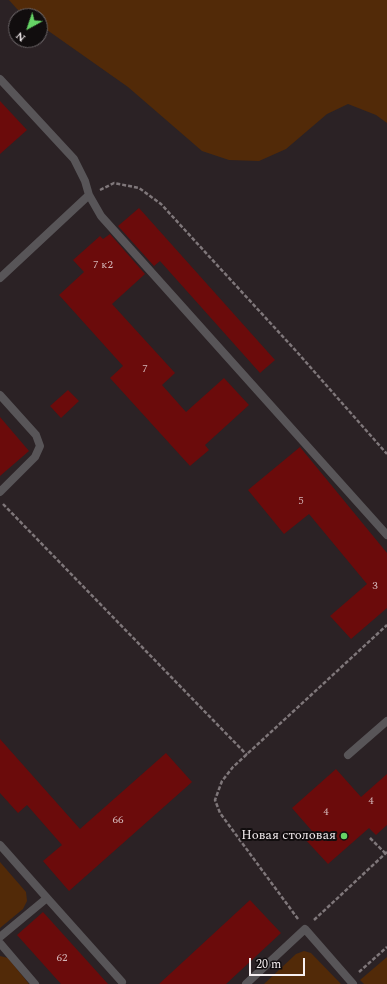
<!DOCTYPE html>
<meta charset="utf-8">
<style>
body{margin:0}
#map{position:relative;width:387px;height:984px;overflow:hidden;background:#2b2225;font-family:Spectral,serif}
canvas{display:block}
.north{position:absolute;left:8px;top:8px;width:40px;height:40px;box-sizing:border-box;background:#110d0e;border:1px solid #6d6769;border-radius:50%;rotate:220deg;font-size:11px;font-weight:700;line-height:16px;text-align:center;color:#f6eff1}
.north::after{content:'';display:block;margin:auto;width:14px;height:18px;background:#66d466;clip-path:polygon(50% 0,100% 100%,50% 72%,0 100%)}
.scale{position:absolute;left:249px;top:958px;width:56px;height:18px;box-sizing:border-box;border:2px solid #f6eff1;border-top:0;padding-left:5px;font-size:12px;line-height:14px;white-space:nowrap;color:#f6eff1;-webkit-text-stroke:3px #110d0e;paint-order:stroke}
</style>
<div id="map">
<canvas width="387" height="984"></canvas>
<div class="north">N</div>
<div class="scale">20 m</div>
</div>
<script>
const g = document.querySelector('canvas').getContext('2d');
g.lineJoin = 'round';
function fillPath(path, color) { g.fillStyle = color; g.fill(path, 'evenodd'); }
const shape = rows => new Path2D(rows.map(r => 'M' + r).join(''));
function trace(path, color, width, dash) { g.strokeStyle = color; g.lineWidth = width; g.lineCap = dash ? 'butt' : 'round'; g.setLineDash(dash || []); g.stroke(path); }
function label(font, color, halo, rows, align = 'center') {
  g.font = font + ' Spectral,serif'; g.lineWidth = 4; g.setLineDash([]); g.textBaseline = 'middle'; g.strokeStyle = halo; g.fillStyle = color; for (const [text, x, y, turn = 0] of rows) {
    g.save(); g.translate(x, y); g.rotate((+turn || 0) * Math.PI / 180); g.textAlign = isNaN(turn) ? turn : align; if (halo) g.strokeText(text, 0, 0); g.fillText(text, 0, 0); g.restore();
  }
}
const green = shape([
 [9,0,387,0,387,123,376,115,348,104,327,114,286,149,259,161,229,160,202,151,128,87,40,25,40,16,27,16,17,9],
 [0,862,26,892,27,901,23,909,0,928],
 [304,951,311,953,341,984,264,984,296,954],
 [0,956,8,958,29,984,0,984],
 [387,957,387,984,364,984,360,980]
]);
const building = shape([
 [0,101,27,130,0,154],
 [139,208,275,360,260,373,160,261,154,266,118,226],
 [110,234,145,274,112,304,175,373,162,385,186,412,224,378,249,405,205,445,209,450,190,466,110,378,123,366,59,295,84,272,73,260,100,236,103,239],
 [68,390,79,401,61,418,50,406],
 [0,417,29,451,0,476],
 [300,447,387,553,387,608,351,639,330,616,367,584,309,514,284,534,248,490],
 [0,739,80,829,166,753,192,782,69,891,43,861,62,845,27,805,18,813,0,793],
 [336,769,361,797,387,774,387,825,376,835,369,828,328,864,304,838,312,831,292,808],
 [250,900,281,933,226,984,159,984],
 [43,912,108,984,61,984,17,935]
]);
const path = shape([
 [100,190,114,183,139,188,161,204,297,352,387,454],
 [3,504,247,755],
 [370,838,387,855],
 [298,919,220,813,215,800,222,781,233,767,387,625],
 [314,920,387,852],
 [359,972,387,947]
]);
const service = shape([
 [0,79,74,159,85,181,89,195,0,278],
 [89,195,101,216,387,535],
 [0,395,36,435,40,446,35,457,0,492],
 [348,755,387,721],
 [0,845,47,898],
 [0,937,47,898,122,982],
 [0,943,35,984],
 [246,984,305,929,353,984]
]);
const markers = [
 [344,836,4,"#66d466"]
];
const numberNames = [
 ["7 к2",103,266],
 ["7",145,370],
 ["5",301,502],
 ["3",375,587],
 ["4",371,802],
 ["4",326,813],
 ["66",118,821],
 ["62",62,959]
];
const poiNames = [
 ["Новая столовая",336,836]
];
fillPath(green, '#522a08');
fillPath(building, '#6b0b0b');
trace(path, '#7f777a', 2.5, [4, 2]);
trace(service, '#585558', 8);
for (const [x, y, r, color] of markers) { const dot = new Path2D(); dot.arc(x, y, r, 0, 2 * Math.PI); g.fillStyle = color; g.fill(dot); trace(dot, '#110d0e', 1.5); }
label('11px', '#d3b6b8', null, numberNames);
label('13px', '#f6eff1', '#110d0e', poiNames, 'right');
</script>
